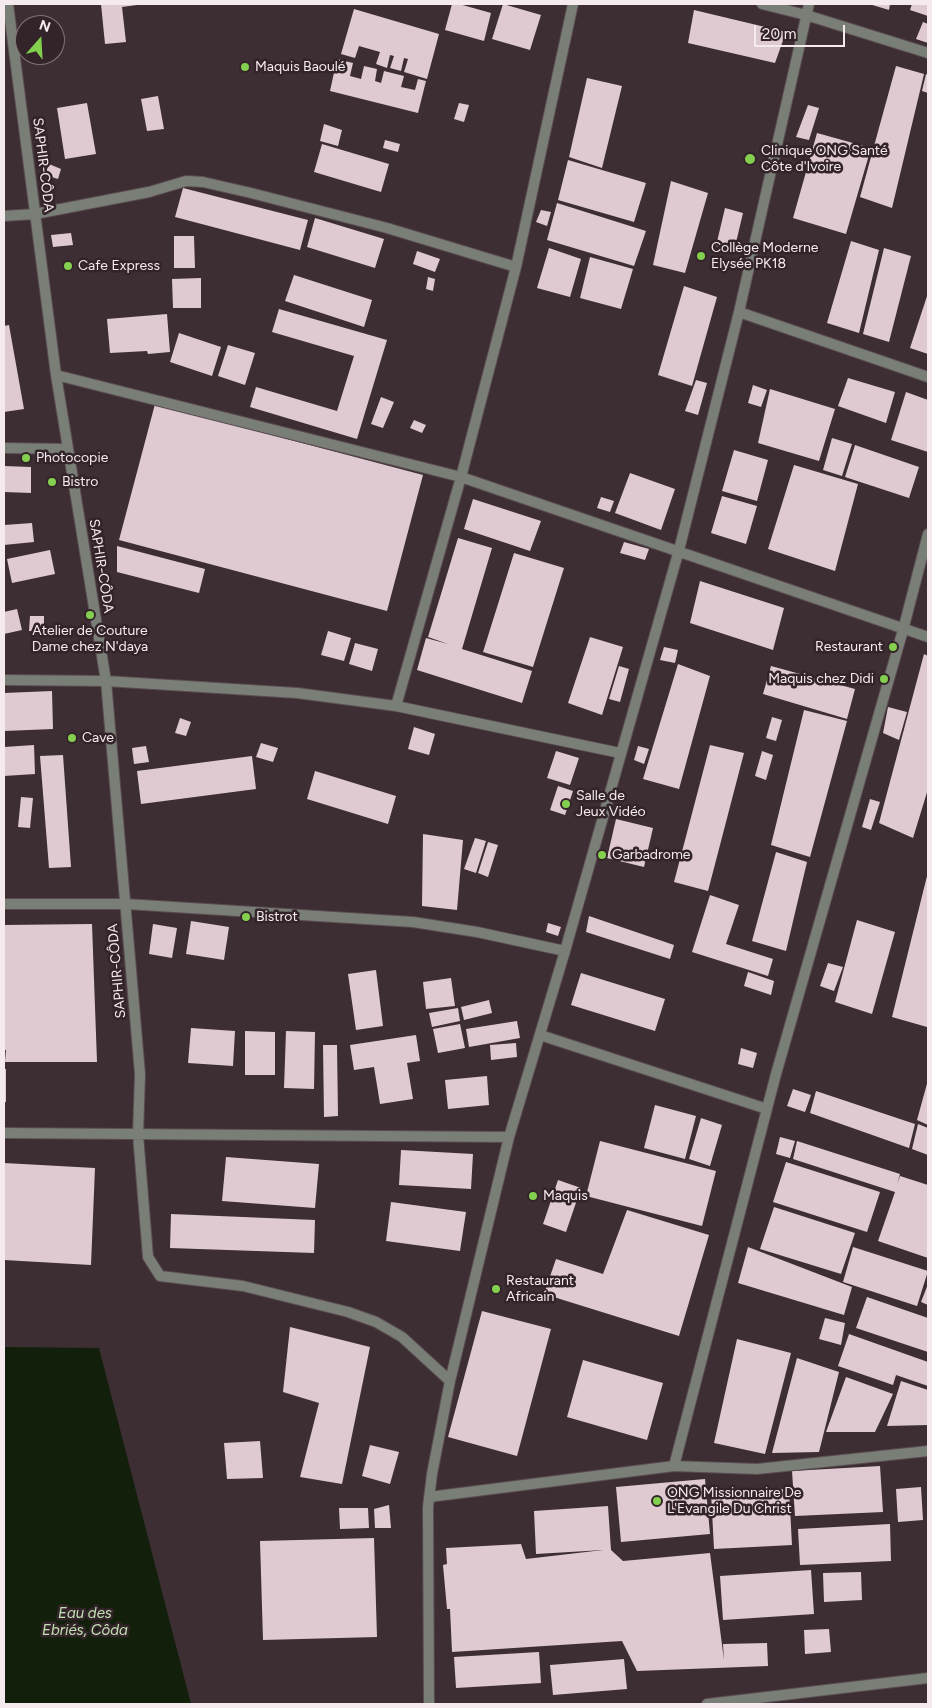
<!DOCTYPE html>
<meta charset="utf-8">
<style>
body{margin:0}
#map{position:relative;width:932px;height:1708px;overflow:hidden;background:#3d2e33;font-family:Figtree,sans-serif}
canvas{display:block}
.frame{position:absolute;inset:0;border:5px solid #f5ebee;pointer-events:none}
.north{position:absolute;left:15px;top:15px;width:50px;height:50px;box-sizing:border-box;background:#332429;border:1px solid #817478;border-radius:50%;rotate:19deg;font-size:14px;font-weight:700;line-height:20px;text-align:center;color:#f5ebee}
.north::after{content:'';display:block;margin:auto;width:18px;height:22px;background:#83d04f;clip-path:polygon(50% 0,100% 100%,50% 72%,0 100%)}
.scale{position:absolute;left:754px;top:25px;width:91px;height:22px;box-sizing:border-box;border:2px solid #f5ebee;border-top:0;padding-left:6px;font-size:15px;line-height:18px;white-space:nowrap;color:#f5ebee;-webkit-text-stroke:4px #332429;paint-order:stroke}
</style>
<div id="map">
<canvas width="932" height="1708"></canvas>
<div class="frame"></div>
<div class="north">N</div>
<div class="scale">20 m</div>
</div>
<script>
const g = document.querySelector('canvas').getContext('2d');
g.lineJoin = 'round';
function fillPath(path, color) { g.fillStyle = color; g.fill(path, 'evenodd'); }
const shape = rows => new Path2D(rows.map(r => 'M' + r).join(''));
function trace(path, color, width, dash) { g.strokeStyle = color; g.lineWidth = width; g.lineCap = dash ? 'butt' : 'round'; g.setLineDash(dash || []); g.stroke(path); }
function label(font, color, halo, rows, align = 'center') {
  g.font = font + ' Figtree,sans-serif'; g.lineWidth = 5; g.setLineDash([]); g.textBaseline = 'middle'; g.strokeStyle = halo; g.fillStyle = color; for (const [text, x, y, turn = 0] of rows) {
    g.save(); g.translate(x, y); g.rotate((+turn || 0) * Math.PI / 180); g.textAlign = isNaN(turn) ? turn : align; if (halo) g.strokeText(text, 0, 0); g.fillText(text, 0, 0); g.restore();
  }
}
const water = shape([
 [4,1347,99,1348,191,1704,4,1704]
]);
const building = shape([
 [101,4,137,4,137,5,122,7,126,42,105,44],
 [452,4,459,4,491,13,484,41,445,30],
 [503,4,541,15,530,50,492,39],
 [869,4,890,4,889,10],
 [912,4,928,4,928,16,910,10],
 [354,9,439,34,427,79,404,72,408,59,404,58,401,71,390,68,394,56,390,55,387,68,376,64,380,52,359,46,355,58,341,54],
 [694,10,786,32,775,63,688,43],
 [923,22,928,24,928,43,916,39],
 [337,59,353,63,350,76,361,79,364,66,377,69,375,81,381,83,384,71,404,76,401,87,415,90,418,79,426,81,418,113,330,91],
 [896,66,924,74,892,208,860,197],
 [926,74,928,75,928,93,922,91],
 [587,78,622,86,602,168,569,157],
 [158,96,164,129,147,131,141,99],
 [87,103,96,154,65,159,57,108],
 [459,103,469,105,464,122,454,119],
 [808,105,819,108,809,140,796,137],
 [324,124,342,130,338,146,320,141],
 [817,133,871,148,846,234,793,218],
 [385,140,400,144,398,152,383,148],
 [322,144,389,164,381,192,314,172],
 [568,160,646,183,634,222,558,200],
 [49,164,61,169,58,179,45,175],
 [671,181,708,193,685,273,653,265],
 [183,188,308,220,300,250,175,217],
 [557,203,646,231,634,266,547,240],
 [725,208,743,213,734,251,716,246],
 [541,210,551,212,547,226,536,222],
 [315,218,384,239,375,268,307,247],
 [71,233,73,245,53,247,51,235],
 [174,236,194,236,195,268,174,268],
 [851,241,879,250,859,333,827,323],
 [549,248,581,259,570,297,537,288],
 [884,248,911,256,889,342,863,334],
 [417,251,440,259,435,272,413,264],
 [590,257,633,269,621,309,580,298],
 [294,275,372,300,364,327,285,301],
 [428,277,435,279,433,291,426,289],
 [201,278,201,308,173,308,172,279],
 [684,286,717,297,692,386,658,375],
 [928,293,928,354,910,348],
 [279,309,387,340,357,439,250,407,256,387,337,411,354,356,272,332],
 [167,314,170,352,148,354,147,351,110,353,107,319],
 [9,325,24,409,4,412,4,326],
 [179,333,221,347,212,376,170,362],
 [228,345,255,353,245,385,218,376],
 [848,378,895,392,886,423,838,406],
 [696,380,707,383,698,415,685,411],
 [753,385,767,390,761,407,748,403],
 [770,389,835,409,819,461,758,443],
 [906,392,928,400,928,452,891,440],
 [381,397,394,402,383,428,371,424],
 [155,404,423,475,387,611,119,540],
 [414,420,426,425,422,433,410,428],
 [832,438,852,444,842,476,823,470],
 [855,445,919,467,909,498,845,477],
 [734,450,768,460,757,501,722,491],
 [794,465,858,484,835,571,768,549],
 [4,466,31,467,31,493,4,492],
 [630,473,675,489,661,530,615,513],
 [722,496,757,506,746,544,711,533],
 [601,497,614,501,610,512,597,508],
 [473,499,541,521,530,551,464,529],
 [32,523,34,542,4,545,4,525],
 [458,538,492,548,462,649,532,671,522,703,417,670,426,638,448,644,428,637],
 [624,542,649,549,645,560,620,553],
 [117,546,205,569,199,593,117,572],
 [50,550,55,574,12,583,7,559],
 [514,553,564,568,533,667,483,652],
 [700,581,784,608,773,650,690,623],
 [17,609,22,630,4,634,4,612],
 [30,616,44,616,44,631,29,631],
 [328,631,351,638,344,661,321,655],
 [590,637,623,647,602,715,568,703],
 [355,643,378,649,372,671,349,664],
 [664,647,678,650,675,663,660,660],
 [924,654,928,656,928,789,913,838,879,823],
 [678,664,710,676,679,789,643,779],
 [619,666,629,669,620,702,609,699],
 [771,666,855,689,847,719,763,694],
 [52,691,53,729,4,731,4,693],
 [888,707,907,712,899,740,883,733],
 [804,710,847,721,810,857,771,845],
 [772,717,782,720,776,741,766,738],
 [180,718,191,722,186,736,175,733],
 [414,727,435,734,429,755,408,749],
 [261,743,278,748,273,762,256,757],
 [34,745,35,774,4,776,4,747],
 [710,745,744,753,708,891,674,882],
 [146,746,149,762,134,764,132,748],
 [638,746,649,749,644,764,634,760],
 [556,751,579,758,570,785,547,778],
 [762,751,773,755,766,780,755,776],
 [63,755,71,867,49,868,40,756],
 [252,756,256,789,141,804,137,771],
 [315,771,396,796,388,824,307,799],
 [558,786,573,791,565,815,550,810],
 [21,797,33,798,30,828,18,827],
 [870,799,880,802,871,830,862,827],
 [616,819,653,828,644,867,607,858],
 [423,834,463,840,457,910,422,906],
 [475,838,486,841,476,873,464,869],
 [488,842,498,845,488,877,478,873],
 [776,852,807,862,786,951,752,941],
 [928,872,928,1022,927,1027,892,1017],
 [710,895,739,905,726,944,773,959,768,976,692,952],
 [589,916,674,945,670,959,586,932],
 [857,920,895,932,872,1014,835,1002],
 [191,921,229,927,224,960,186,954],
 [548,923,561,927,558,936,546,932],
 [92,924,97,1062,5,1062,6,1050,4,1050,4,925],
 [153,924,177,928,172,958,149,954],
 [828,963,843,967,834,991,820,986],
 [376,970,383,1026,356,1030,348,974],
 [748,972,774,981,771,995,744,986],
 [581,973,665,999,655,1031,571,1005],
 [451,978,455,1006,426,1009,423,982],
 [489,1000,492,1013,464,1020,461,1007],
 [458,1008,460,1021,432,1027,429,1013],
 [517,1021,520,1038,469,1047,466,1029],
 [460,1024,465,1048,438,1053,433,1029],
 [191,1028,235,1031,233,1066,188,1063],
 [245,1031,275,1032,275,1075,245,1075],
 [286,1031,315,1032,314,1089,284,1088],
 [416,1035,420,1061,407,1063,413,1099,380,1104,374,1067,354,1070,350,1045],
 [516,1043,517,1057,491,1060,490,1045],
 [323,1045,337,1045,338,1116,324,1117],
 [741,1048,757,1053,753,1068,738,1064],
 [4,1069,6,1069,6,1102,4,1102],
 [487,1076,489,1105,448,1109,445,1080],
 [928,1080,928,1125,917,1120],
 [793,1089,811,1095,805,1112,787,1106],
 [816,1091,915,1124,909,1148,810,1113],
 [655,1105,696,1116,685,1159,644,1148],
 [701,1118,722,1125,710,1166,689,1159],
 [918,1124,928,1128,928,1155,912,1149],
 [780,1137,795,1141,790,1158,776,1154],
 [600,1141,716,1171,702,1226,586,1196],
 [797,1141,900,1174,897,1184,900,1176,928,1185,928,1258,878,1241,895,1192,793,1159],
 [401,1150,473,1154,471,1189,399,1185],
 [226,1157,319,1164,315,1208,222,1201],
 [786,1162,880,1192,867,1232,773,1202],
 [4,1163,95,1168,91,1265,4,1260],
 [558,1180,581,1188,566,1232,543,1224],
 [391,1202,466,1212,460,1251,386,1241],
 [774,1207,855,1233,841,1274,760,1249],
 [627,1210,709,1235,679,1336,544,1294,556,1259,603,1274],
 [171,1214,315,1220,314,1253,170,1248],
 [748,1247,852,1287,844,1315,738,1283],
 [853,1247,928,1271,917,1306,843,1282],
 [928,1284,928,1305,921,1302],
 [867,1297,928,1318,928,1352,856,1328],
 [482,1311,551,1329,517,1456,448,1437],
 [825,1318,845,1323,841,1345,819,1339],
 [290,1327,370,1347,342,1484,300,1477,319,1403,283,1392],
 [849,1334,928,1362,928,1386,896,1375,893,1385,838,1366],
 [737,1339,791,1353,765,1454,714,1443],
 [797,1358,839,1372,819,1452,772,1453],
 [583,1360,663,1383,647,1440,567,1417],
 [846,1377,893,1394,875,1432,826,1432],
 [901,1381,928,1390,928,1425,887,1426],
 [260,1441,263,1478,227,1479,224,1443],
 [370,1445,399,1452,390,1484,362,1476],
 [880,1466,883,1512,795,1516,792,1471],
 [705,1479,710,1534,621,1542,616,1487],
 [921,1487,923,1520,898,1522,896,1489],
 [789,1489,792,1545,714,1549,711,1493],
 [389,1505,391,1528,375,1528,374,1509],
 [608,1506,611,1550,623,1561,710,1553,724,1660,723,1644,767,1643,768,1666,637,1671,622,1641,452,1652,450,1609,447,1609,443,1565,447,1564,446,1548,521,1544,526,1559,603,1550,536,1554,534,1511],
 [339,1508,368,1508,369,1528,340,1529],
 [890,1524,891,1561,800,1565,798,1529],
 [374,1538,377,1637,263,1640,260,1541],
 [811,1570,814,1614,723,1620,720,1576],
 [861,1572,862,1600,824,1602,823,1573],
 [829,1629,831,1652,805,1654,804,1630],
 [539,1652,541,1683,456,1688,454,1657],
 [624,1659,627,1689,553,1695,550,1665]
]);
const minor = shape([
 [8,4,56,375,106,681,140,1074,138,1135,148,1257,160,1276,243,1286,348,1312,376,1322,402,1337,450,1381],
 [762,4,806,15,928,53],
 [4,216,35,214,149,192,186,181,203,182,251,193,387,228,516,267],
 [739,312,928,377],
 [56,375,461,477,928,637],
 [4,448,68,449],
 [4,680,106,681,297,693,396,706,620,753],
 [396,706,461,477,516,267,573,4],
 [4,904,126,904,413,922,477,932,565,951],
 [540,1035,767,1109],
 [4,1133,509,1137],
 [674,1466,776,1074,903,630,928,534],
 [429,1497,674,1466,757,1469,928,1451],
 [429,1704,428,1507,432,1474,450,1381,509,1137,565,951,679,550,739,312,809,4],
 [707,1704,928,1678]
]);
const markers = [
 [245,67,5,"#83d04f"],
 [750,159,6,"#83d04f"],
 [701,256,5,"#83d04f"],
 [68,266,5,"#83d04f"],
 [26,458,5,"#83d04f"],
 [52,482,5,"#83d04f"],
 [90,615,5,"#83d04f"],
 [893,647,5,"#83d04f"],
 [884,679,5,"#83d04f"],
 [72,738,5,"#83d04f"],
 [566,804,5,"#83d04f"],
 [602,855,5,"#83d04f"],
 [246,917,5,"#83d04f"],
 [533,1196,5,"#83d04f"],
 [496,1289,5,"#83d04f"],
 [657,1501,5,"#83d04f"]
];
const poiNames = [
 ["Maquis Baoulé",255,67],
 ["Clinique ONG Santé",761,151],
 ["Côte d'Ivoire",761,167],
 ["Collège Moderne",711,248],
 ["Elysée PK18",711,264],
 ["Cafe Express",78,266],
 ["Photocopie",36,458],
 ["Bistro",62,482],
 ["Atelier de Couture",90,631,"center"],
 ["Dame chez N'daya",90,647,"center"],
 ["Restaurant",883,647,"right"],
 ["Maquis chez Didi",874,679,"right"],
 ["Cave",82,738],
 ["Salle de",576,796],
 ["Jeux Vidéo",576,812],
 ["Garbadrome",612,855],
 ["Bistrot",256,917],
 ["Maquis",543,1196],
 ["Restaurant",506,1281],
 ["Africain",506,1297],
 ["ONG Missionnaire De",667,1493],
 ["L'Evangile Du Christ",667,1509]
];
const streetNames = [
 ["SAPHIR-CÔDA",43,165,83],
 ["SAPHIR-CÔDA",101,566,81],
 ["SAPHIR-CÔDA",117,971,-95]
];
const waterNames = [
 ["Eau des",85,1614],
 ["Ebriés, Côda",85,1631]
];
fillPath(water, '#121f0a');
fillPath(building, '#dfcad1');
trace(minor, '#5a4c51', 12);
trace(minor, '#797e77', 10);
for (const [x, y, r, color] of markers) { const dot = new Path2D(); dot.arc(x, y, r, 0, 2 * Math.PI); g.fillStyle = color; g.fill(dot); trace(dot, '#332429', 2); }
label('14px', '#f5ebee', '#332429', poiNames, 'left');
label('14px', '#f5ebee', '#332429', streetNames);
label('italic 15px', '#c2e1b2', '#332429', waterNames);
</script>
